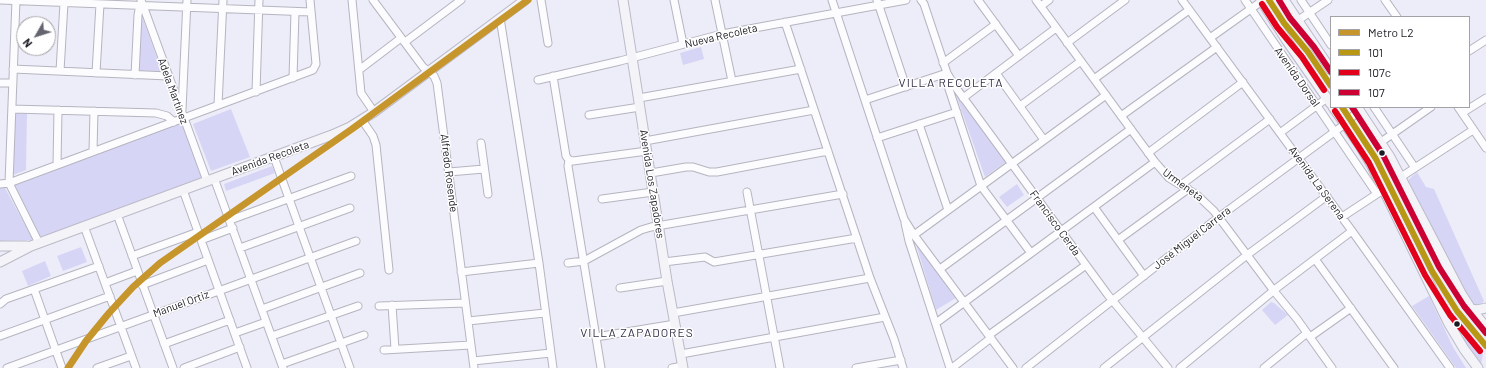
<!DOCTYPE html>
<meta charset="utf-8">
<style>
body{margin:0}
#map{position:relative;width:1486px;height:368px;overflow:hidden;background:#ededf9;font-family:Barlow,sans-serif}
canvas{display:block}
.legend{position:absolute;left:1330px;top:16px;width:140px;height:92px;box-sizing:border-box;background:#fff;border:1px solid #a3a3a7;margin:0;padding:5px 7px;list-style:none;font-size:12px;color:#1a1a23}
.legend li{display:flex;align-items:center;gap:8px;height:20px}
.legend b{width:20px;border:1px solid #a3a3a7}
.north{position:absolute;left:16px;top:16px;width:40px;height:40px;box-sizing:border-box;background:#fff;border:1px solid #a3a3a7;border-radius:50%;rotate:231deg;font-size:11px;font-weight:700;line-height:16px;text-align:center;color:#1a1a23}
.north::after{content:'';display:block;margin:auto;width:14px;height:18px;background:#64646e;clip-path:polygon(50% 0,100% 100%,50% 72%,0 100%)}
</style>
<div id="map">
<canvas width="1486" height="368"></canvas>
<ul class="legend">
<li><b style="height:5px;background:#c6952b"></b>Metro L2</li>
<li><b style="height:5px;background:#b89714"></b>101</li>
<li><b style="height:5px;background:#e2001a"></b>107c</li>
<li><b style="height:5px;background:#c03"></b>107</li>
</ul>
<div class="north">N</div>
</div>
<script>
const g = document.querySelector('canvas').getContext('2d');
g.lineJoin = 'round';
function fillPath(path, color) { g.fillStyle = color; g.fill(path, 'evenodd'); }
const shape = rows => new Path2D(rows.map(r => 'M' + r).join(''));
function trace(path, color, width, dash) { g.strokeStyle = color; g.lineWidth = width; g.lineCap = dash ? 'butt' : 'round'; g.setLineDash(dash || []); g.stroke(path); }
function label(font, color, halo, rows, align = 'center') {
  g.font = font + ' Barlow,sans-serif'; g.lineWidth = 3; g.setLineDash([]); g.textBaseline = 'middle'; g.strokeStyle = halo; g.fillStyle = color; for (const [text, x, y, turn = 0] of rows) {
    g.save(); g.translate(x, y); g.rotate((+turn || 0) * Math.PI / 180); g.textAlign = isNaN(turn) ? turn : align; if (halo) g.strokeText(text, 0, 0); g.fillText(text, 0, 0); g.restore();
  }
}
const green = shape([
 [140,18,143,19,163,74,140,71,138,69],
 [701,47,704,59,683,65,680,53],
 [956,95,1006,162,985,177],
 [231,109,250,157,211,171,193,124],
 [15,112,27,113,26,170,13,175],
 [181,122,203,179,41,238,15,185],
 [272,166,275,173,226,191,224,184],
 [1417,172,1426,187,1434,189,1484,301,1479,306,1472,305,1408,180],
 [1017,184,1024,195,1007,207,999,197],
 [0,186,4,186,33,240,0,241],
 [914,238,956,298,936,310],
 [81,247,87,262,63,271,57,256],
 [45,261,51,276,28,286,22,271],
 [1429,296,1453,347,1466,368,1456,368,1412,306],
 [1271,302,1274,303,1288,315,1275,325,1262,310],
 [1460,335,1473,342,1483,353,1481,366]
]);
const minor = shape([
 [0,0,311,12],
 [16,0,9,183,39,243],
 [141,0,207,181],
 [352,0,361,93,374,112],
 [373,0,423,67,434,76,437,83,474,368],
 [541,0,548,43],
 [674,0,683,44],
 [715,0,732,81],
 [832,0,904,219,914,235,1013,368],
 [877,0,906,87],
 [921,0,924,4,947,73,954,85,1108,295,1168,368],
 [978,0,1019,56],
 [1036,0,1155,162,1169,178,1197,195,1214,211,1274,291,1297,319,1332,368],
 [1182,0,1352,231,1450,368],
 [1245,0,1377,194],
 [1301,0,1331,45],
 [1385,0,1397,17],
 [1041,6,1049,0],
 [500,18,539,263,553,368],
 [1297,21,1328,0],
 [785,22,870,278,894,339,903,368],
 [1210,38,1262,1],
 [405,42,461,0],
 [1067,43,1125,0],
 [1469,51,1486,40],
 [943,63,996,24],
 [13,69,168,76],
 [359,70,401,38],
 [60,71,64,3],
 [96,73,100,4],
 [996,73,1044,140],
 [135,75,138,15,139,10,142,6],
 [553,76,566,156,569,160,568,166,601,368],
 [293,78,295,12],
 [947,78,949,89,981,186,1031,253],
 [1094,79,1189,10],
 [538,80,620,61,722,34,906,0],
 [0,83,13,83],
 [256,92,259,0],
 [639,98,801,69],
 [963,98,1056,28],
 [865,100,947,73],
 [218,105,223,0],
 [1020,106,1081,61],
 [1374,107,1415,168],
 [1458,107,1486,148],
 [12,109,156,113,167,116,174,122],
 [182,110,187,0],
 [1462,113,1486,98],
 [589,115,640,107],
 [1121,116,1217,47],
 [362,120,373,136,376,145,389,270],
 [919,124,948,210],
 [1280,133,1327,98],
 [877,138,957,112],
 [645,141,814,110],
 [1381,142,1431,107],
 [481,143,488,194],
 [93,151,94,111],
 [1148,153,1243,82],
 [274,157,350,368],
 [569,160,573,161,647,151],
 [57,165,58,110],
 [449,172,484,169],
 [651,173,686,167,693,167,709,172,717,172,828,151],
 [1401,177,1473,130],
 [214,178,283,368],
 [0,184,9,183,313,70,316,64,310,0],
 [1181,185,1270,119],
 [183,190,247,368],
 [747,192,780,368],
 [602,199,653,192],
 [1094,207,1144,276],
 [117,214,173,368],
 [1342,217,1380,192],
 [230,220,351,176],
 [905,223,909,241,950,368],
 [84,226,136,368],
 [914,235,1106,95],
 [201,240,233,228],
 [1118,240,1188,189],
 [240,248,350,208],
 [132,256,198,232],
 [1315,259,1394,368],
 [664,262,705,257,714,262,857,238],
 [568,263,584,261,641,230,651,227,843,194],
 [940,269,1131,129],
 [461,272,539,263],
 [105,283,137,271],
 [142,285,208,260],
 [620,288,667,281],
 [34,289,62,368],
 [0,304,6,299,99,266],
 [392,305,395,349],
 [379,306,465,303],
 [262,309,360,273],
 [673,313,870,278],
 [468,321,545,313],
 [936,323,1155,162],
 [235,333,266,322],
 [989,335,1086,265],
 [0,336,110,296],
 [272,336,358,306],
 [596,337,675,324],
 [1310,337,1351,308],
 [164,344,230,320],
 [384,350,471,345],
 [681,354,885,317],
 [473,361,551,353],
 [282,364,364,335],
 [7,368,356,241],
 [97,368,131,356],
 [184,368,240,347],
 [672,368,683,366],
 [856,368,901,360],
 [952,368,991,338],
 [1026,368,1219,217,1345,124,1359,110],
 [1104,368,1247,255,1327,196],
 [1180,368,1278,287,1352,231],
 [1264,368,1307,333]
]);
const major = shape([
 [623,0,667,281,683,368],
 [1261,0,1287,41,1331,104],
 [1284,0,1331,70],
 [1333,107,1359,144,1372,166,1449,324,1464,349,1478,368],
 [1357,107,1390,157,1462,295,1471,309,1486,327],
 [0,246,27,246],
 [0,262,31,246,332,135,350,127,374,112,525,0],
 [1471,309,1477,310,1486,308]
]);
const bus1 = shape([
 [1269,0,1284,23,1308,52,1331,86],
 [1342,107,1376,159,1432,271,1457,311,1486,346]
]);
const bus2 = shape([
 [1262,4,1277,27,1302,57,1324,90],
 [1335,111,1369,163,1425,275,1450,315,1480,351]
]);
const bus3 = shape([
 [1279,0,1290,18,1314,47,1331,72],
 [1352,107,1383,155,1439,267,1464,306,1486,333]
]);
const metro1 = shape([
 [68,368,86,341,109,313,133,287,160,263,352,129,528,0]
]);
const markers = [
 [1382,153,3.5,"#1a1a23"],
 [1457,324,3.5,"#1a1a23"]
];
const streetNames = [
 ["Nueva Recoleta",721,36,-13],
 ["Avenida Dorsal",1297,77,55],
 ["Adela Martínez",173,91,70],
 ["Avenida Recoleta",270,158,-20],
 ["Alfredo Rosende",449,173,83],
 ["Avenida La Serena",1317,183,54],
 ["Avenida Los Zapadores",652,184,81],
 ["Urmeneta",1183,185,36],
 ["Francisco Cerda",1055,223,54],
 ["José Miguel Carrera",1192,238,-38],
 ["Manuel Ortiz",181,304,-20]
];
const neighbourhoodNames = [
 ["VILLA RECOLETA",951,83],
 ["VILLA ZAPADORES",637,333]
];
fillPath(green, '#d7d5f5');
trace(minor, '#b5b5c0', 9);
trace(major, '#bbbac8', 11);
trace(minor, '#fcfcfe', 7);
trace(major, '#f3f3f8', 9);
trace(bus1, '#b89714', 6);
trace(bus2, '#e2001a', 6);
trace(bus3, '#c03', 6);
trace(metro1, '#c6952b', 7);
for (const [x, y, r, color] of markers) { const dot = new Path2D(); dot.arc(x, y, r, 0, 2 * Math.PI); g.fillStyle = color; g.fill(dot); trace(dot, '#fff', 1.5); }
label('11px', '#1a1a23', '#fff', streetNames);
g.letterSpacing = '1px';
label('12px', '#353449', '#fff', neighbourhoodNames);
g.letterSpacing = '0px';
</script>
